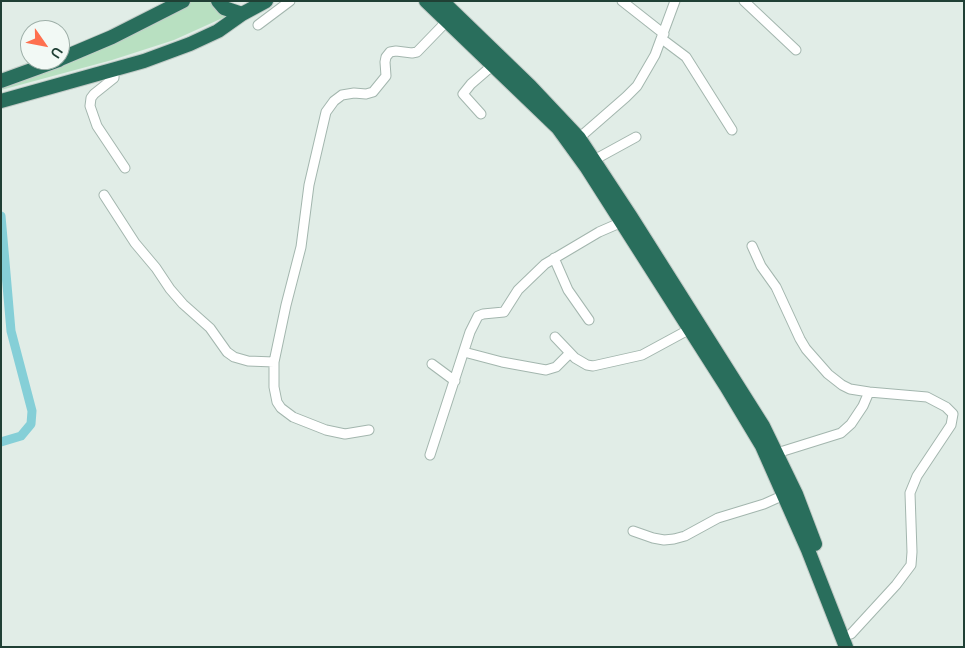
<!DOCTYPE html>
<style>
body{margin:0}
#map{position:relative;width:965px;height:648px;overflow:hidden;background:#e1ede7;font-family:Cabin,sans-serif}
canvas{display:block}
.frame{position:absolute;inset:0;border:2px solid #204035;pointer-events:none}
.north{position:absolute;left:20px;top:20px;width:50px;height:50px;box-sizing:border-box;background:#f2f9f5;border:1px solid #9eafa8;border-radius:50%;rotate:123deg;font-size:14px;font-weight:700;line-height:20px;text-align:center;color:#204035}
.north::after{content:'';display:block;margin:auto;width:18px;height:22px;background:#fe704f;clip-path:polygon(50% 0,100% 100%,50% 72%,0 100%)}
</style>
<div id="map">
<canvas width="965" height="648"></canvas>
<div class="frame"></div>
<div class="north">U</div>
</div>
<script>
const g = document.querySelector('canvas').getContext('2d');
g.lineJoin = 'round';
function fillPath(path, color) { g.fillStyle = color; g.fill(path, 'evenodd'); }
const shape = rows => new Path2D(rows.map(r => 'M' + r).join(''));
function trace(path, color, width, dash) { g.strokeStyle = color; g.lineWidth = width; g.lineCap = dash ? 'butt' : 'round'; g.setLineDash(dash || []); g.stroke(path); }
const green = shape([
 [186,1,210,1,219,12,227,16,174,40,112,60,1,90,1,84]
]);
const canal = shape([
 [1,216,11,331,32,411,31,424,21,436,1,442]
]);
const minor = shape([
 [622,1,664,34],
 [744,1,796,50],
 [258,25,290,1],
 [662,39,686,57,732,130],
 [114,69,114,78,94,94,91,98,90,106,97,126,125,168],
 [481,114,463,94,471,84,493,65],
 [579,138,626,97,637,86,655,55,675,1],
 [594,160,636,137],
 [104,195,135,243,156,268,170,289,183,304,210,328,227,352,234,357,248,361,274,362],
 [752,246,761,266,776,287,800,339,806,349,828,374,842,385,850,389,869,392],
 [554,258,568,290,589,320],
 [555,337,575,358,587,365,593,366,642,355,690,329],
 [464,352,502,362,546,370,556,367,569,354],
 [432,364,455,381],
 [369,430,345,434,326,430,293,417,281,408,277,402,274,387,274,362,286,305,301,247,309,185,326,112,334,101,342,95,354,93,366,94,373,92,386,76,385,62,386,57,390,52,396,51,412,53,417,52,447,21],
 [777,453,841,433,851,424,863,406,869,392,927,397,946,407,953,414,951,425,917,476,910,493,912,552,911,565,896,585,851,634],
 [430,455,470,332,478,316,483,314,504,312,518,290,545,264,599,232,622,222],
 [633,531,653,538,664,540,674,539,685,536,718,518,764,504,784,495]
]);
const highway = shape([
 [218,1,224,8,242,14],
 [426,1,558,128,587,168,726,386,762,446,808,550,846,647],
 [442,1,530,86,579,138,631,217,763,426,796,494,815,544],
 [60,59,112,37,183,1],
 [1,81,59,60],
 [1,101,144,61,190,44,218,31,242,14,266,1]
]);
fillPath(green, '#b8e0c1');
trace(canal, '#85cfd7', 9);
trace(minor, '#a3b6ae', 11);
trace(highway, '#c1cac6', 16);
trace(minor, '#fff', 9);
trace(highway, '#296e5c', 14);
</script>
